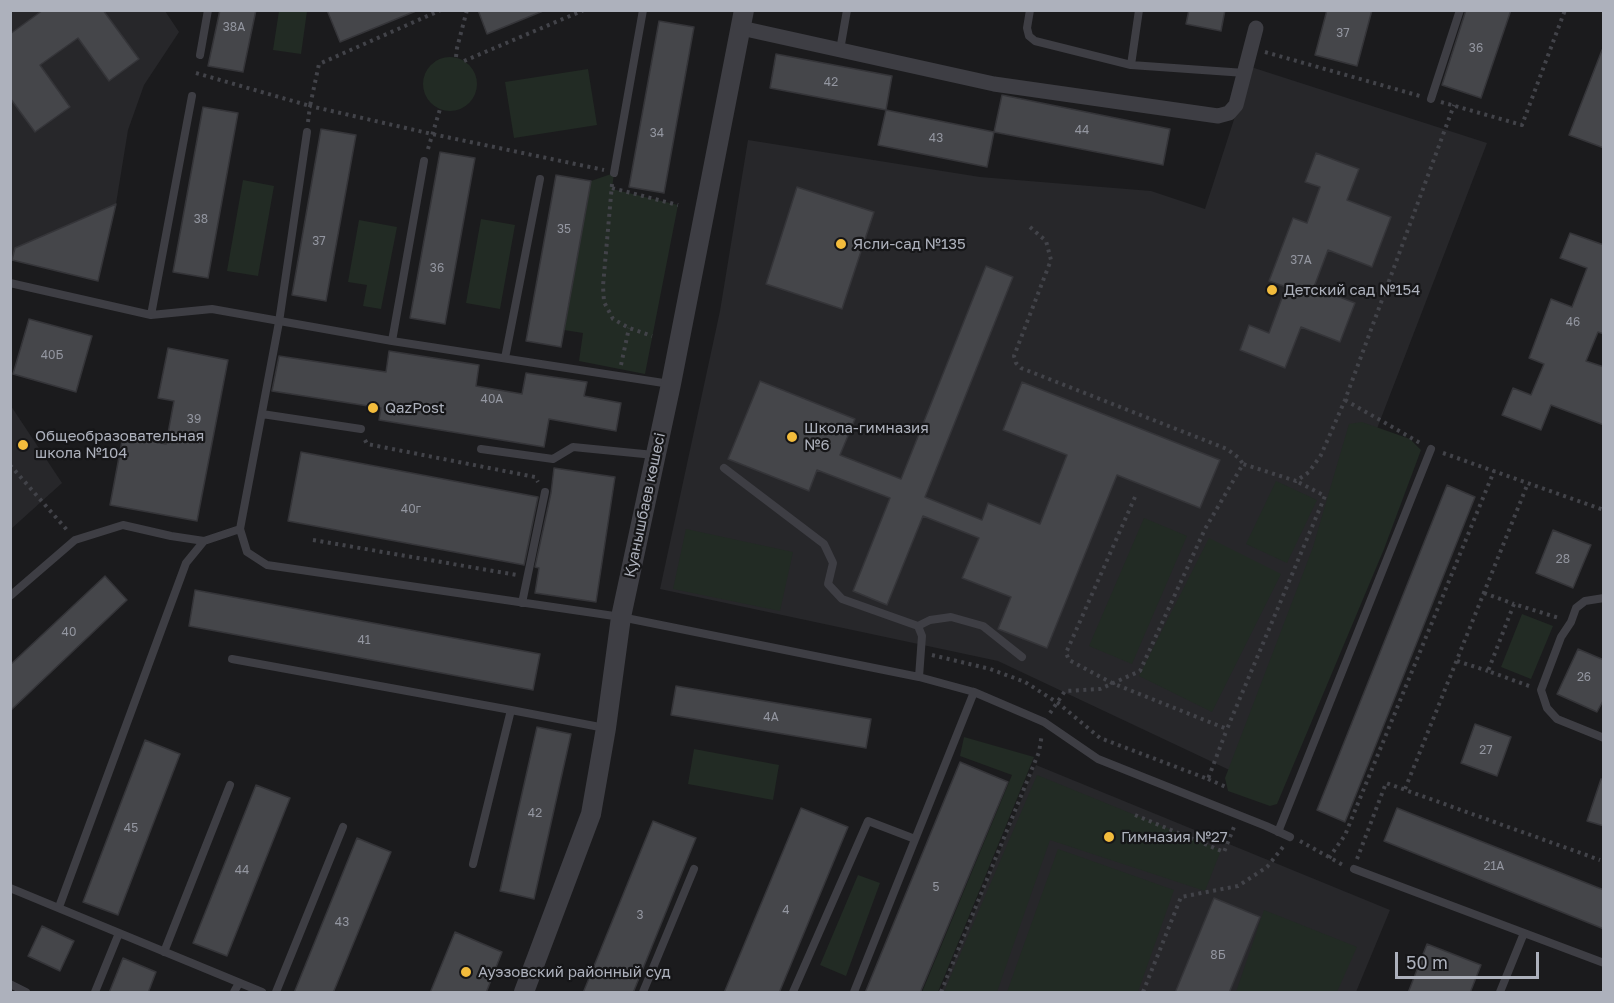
<!DOCTYPE html>
<meta charset="utf-8">
<style>
body{margin:0}
#map{position:relative;width:1614px;height:1003px;overflow:hidden;background:#1b1b1d;font-family:"Golos Text",sans-serif}
canvas{display:block}
.frame{position:absolute;inset:0;border:12px solid #adb1bc;pointer-events:none}
.scale{position:absolute;left:1395px;top:952px;width:144px;height:27px;box-sizing:border-box;border:3px solid #adb1bc;border-top:0;padding-left:8px;font-size:18px;line-height:21px;white-space:nowrap;color:#adb1bc;-webkit-text-stroke:4px #161618;paint-order:stroke}
</style>
<div id="map">
<canvas width="1614" height="1003"></canvas>
<div class="frame"></div>
<div class="scale">50 m</div>
</div>
<script>
const g = document.querySelector('canvas').getContext('2d');
g.lineJoin = 'round';
function fillPath(path, color) { g.fillStyle = color; g.fill(path, 'evenodd'); }
const shape = rows => new Path2D(rows.map(r => 'M' + r).join(''));
function trace(path, color, width, dash) { g.strokeStyle = color; g.lineWidth = width; g.lineCap = dash ? 'butt' : 'round'; g.setLineDash(dash || []); g.stroke(path); }
function label(font, color, halo, rows, align = 'center') {
  g.font = font + ' "Golos Text",sans-serif'; g.lineWidth = 4.5; g.setLineDash([]); g.textBaseline = 'middle'; g.strokeStyle = halo; g.fillStyle = color; for (const [text, x, y, turn = 0] of rows) {
    g.save(); g.translate(x, y); g.rotate((+turn || 0) * Math.PI / 180); g.textAlign = isNaN(turn) ? turn : align; if (halo) g.strokeText(text, 0, 0); g.fillText(text, 0, 0); g.restore();
  }
}
const built = shape([
 [10,11,165,11,179,32,144,85,128,130,115,210,105,209,15,248,12,260],
 [1251,67,1487,143,1368,452,1274,791,998,661,660,589,720,311,748,140,980,177,1151,191,1205,209],
 [11,406,62,483,11,529,10,529],
 [1036,765,1390,910,1356,992,941,992]
]);
const green = shape([
 [279,11,307,11,301,54,273,50],
 '423 84a27 27 0 1 1 54 0a27 27 0 1 1-54 0Z',
 [588,69,597,125,514,138,505,82],
 [614,173,612,189,678,205,645,374,579,361,583,333,564,330,591,181],
 [243,180,274,186,258,276,227,271],
 [481,219,515,225,500,309,466,303],
 [359,220,397,227,381,309,363,306,367,285,348,282],
 [1362,422,1410,439,1421,450,1384,549,1277,804,1270,806,1228,791,1225,778,1313,547,1349,424],
 [1276,481,1317,500,1287,563,1246,544],
 [1144,518,1187,536,1132,664,1089,646],
 [686,529,793,552,780,611,673,589],
 [1209,538,1281,574,1212,712,1139,676],
 [1522,614,1553,626,1531,679,1501,667],
 [964,737,1034,757,938,992,922,992,1012,775,960,756],
 [694,749,779,765,773,800,688,784],
 [1037,775,1221,850,1205,891,1050,840,997,992,944,992],
 [1058,849,1174,890,1138,992,1007,992],
 [858,875,880,883,846,976,820,965],
 [1264,910,1357,947,1337,992,1236,992]
]);
const building = shape([
 [43,10,103,10,139,59,109,81,78,38,40,65,70,107,35,132,10,98,10,34,43,10],
 [220,10,256,10,243,72,208,66,220,10],
 [327,10,416,10,416,11,340,42,327,10],
 [478,10,543,10,543,11,487,34,478,10],
 [1189,10,1225,10,1221,31,1186,24,1189,10],
 [1327,10,1372,10,1357,66,1315,55,1327,10],
 [1466,10,1511,10,1481,98,1442,85,1466,10],
 [659,21,694,27,664,193,629,187,659,21],
 [1602,50,1604,50,1604,148,1569,135,1602,50],
 [776,54,892,76,886,110,770,88,776,54],
 [1002,95,1170,129,1163,165,994,132,1002,95],
 [203,107,238,113,208,278,173,272,203,107],
 [886,110,994,132,987,167,878,145,886,110],
 [321,129,356,135,326,301,292,295,321,129],
 [440,152,475,158,445,324,410,318,440,152],
 [1316,153,1359,169,1347,200,1391,217,1372,267,1328,250,1314,287,1355,303,1340,342,1301,327,1285,368,1240,350,1249,325,1269,333,1286,287,1269,281,1293,218,1307,223,1320,187,1305,182,1316,153],
 [556,175,591,181,561,347,526,341,556,175],
 [797,187,874,212,842,309,766,284,797,187],
 [116,204,98,281,12,260,15,248,116,204],
 [1570,233,1604,245,1604,334,1598,332,1586,361,1604,367,1604,425,1551,405,1541,430,1502,415,1513,388,1531,395,1544,364,1529,358,1551,299,1572,307,1587,268,1560,258,1570,233],
 [986,266,1013,277,925,497,982,520,988,503,1040,524,1067,455,1003,430,1022,382,1220,460,1200,508,1117,475,1047,648,998,629,1011,597,962,578,979,538,923,516,887,605,853,591,890,498,817,470,809,491,728,459,760,381,855,419,840,455,901,479,986,266],
 [29,319,92,336,76,392,13,374,29,319],
 [168,348,228,360,197,521,110,505,123,436,166,444,174,401,158,398,168,348],
 [389,351,479,365,476,386,522,394,526,373,587,382,584,396,621,403,616,431,549,419,544,447,379,420,381,408,272,391,279,356,386,372,389,351],
 [301,452,538,497,524,565,288,521,301,452],
 [554,468,615,477,596,602,535,593,539,568,535,567,551,493,554,468],
 [1447,485,1475,497,1345,822,1317,810,1447,485],
 [1553,530,1591,545,1573,588,1536,573,1553,530],
 [105,576,127,600,10,711,10,665,105,576],
 [195,590,540,654,533,690,189,626,195,590],
 [1578,649,1604,660,1604,699,1597,712,1557,694,1578,649],
 [676,686,871,719,866,748,671,715,676,686],
 [1475,724,1511,737,1497,776,1461,763,1475,724],
 [537,727,571,734,534,899,500,891,537,727],
 [145,740,180,754,118,915,83,902,145,740],
 [960,762,1008,782,920,993,865,993,960,762],
 [1601,779,1604,780,1604,826,1587,821,1601,779],
 [256,785,290,798,227,956,193,943,256,785],
 [801,808,848,827,779,993,724,993,801,808],
 [1397,808,1604,890,1604,929,1384,841,1397,808],
 [653,821,696,838,633,993,583,993,653,821],
 [357,838,391,852,333,993,294,993,357,838],
 [1214,898,1260,917,1229,993,1175,993,1214,898],
 [42,926,74,941,60,971,28,956,42,926],
 [455,932,502,952,486,993,430,993,455,932],
 [1427,944,1481,965,1470,993,1408,993,1427,944],
 [123,958,156,972,148,993,109,993,123,958]
]);
const path = shape([
 [1265,52,1420,96],
 [456,57,457,48,467,10],
 [464,61,584,10],
 [196,73,310,106,319,64,441,10],
 [1441,102,1522,125,1565,10],
 [308,122,310,106,432,134,604,170],
 [428,149,440,109],
 [612,184,603,286,604,302,613,319,629,328,652,336],
 [612,188,678,205],
 [1030,227,1046,241,1051,260,1014,356,1016,363,1021,368,1227,449,1239,458,1243,464],
 [621,365,629,328],
 [1345,400,1422,444],
 [365,440,367,444,535,477,538,482],
 [1443,453,1604,510],
 [10,465,67,530],
 [1135,497,1066,653,1069,660,1112,683,1227,729,1325,496,1296,481],
 [313,540,517,575],
 [1484,593,1514,604],
 [932,655,990,669,1025,682,1058,703,1100,738,1208,779,1227,729],
 [1457,661,1488,671],
 [1529,686,1488,671,1514,604,1559,618],
 [1050,713,1065,691,1100,689,1140,671,1205,529,1243,464,1296,481,1309,472,1321,455,1345,400,1454,105],
 [1208,779,1226,787],
 [1405,789,1528,483],
 [1135,815,1224,852,1234,827],
 [1300,841,1343,865],
 [1329,858,1345,835,1494,471],
 [1357,859,1386,783,1600,860],
 [941,992,1039,752,1042,734],
 [1143,992,1181,897,1238,886,1267,867,1283,847]
]);
const service = shape([
 [1030,10,1027,28,1029,36,1035,41,1131,65,1245,73],
 [840,50,847,10],
 [200,55,208,10],
 [1131,65,1139,10],
 [1431,99,1460,10],
 [307,132,279,322,240,529,247,552,267,565,621,617,919,677,974,692,1044,722,1098,759,1266,826,1290,837],
 [614,173,643,10],
 [10,283,151,315,212,309,392,341,670,384],
 [151,315,192,96],
 [392,341,424,161],
 [505,358,540,179],
 [262,414,361,429],
 [481,449,553,459,573,447,654,455],
 [724,468,824,544,833,563,828,584,842,599,918,626,922,636,919,677],
 [10,596,75,540,123,525,171,536,204,541],
 [1604,598,1585,601,1576,608,1571,622,1561,637,1541,690,1547,708,1557,719,1604,738],
 [522,603,545,492],
 [918,626,930,620,951,617,983,626,1022,657],
 [232,659,511,710],
 [1278,832,1431,449],
 [473,864,511,710,605,728],
 [1354,869,1604,963],
 [10,888,262,992],
 [59,907,186,563,204,541,240,529],
 [164,952,230,785],
 [10,984,26,992],
 [95,992,119,933],
 [234,992,239,983],
 [276,992,343,827],
 [643,992,694,869],
 [793,992,868,821,915,839],
 [854,992,974,692],
 [1500,992,1524,933]
]);
const minor = shape([
 [741,28,994,84,1218,116,1229,113,1236,105,1256,28]
]);
const tertiary = shape([
 [524,992,591,814,606,728,621,617,671,384,744,10]
]);
const markers = [
 [841,244,6,"#f3bc3c"],
 [1272,290,6,"#f3bc3c"],
 [373,408,6,"#f3bc3c"],
 [792,437,6,"#f3bc3c"],
 [23,445,6,"#f3bc3c"],
 [1109,837,6,"#f3bc3c"],
 [466,972,6,"#f3bc3c"]
];
const numberNames = [
 ["38А",234,27],
 ["37",1343,33],
 ["36",1476,48],
 ["42",831,82],
 ["44",1082,130],
 ["34",657,133],
 ["43",936,138],
 ["38",201,219],
 ["35",564,229],
 ["37",319,241],
 ["37А",1301,260],
 ["36",437,268],
 ["46",1573,322],
 ["40Б",52,355],
 ["40А",492,399],
 ["39",194,419],
 ["40г",411,509],
 ["28",1563,559],
 ["40",69,632],
 ["41",364,640],
 ["26",1584,677],
 ["4А",771,717],
 ["27",1486,750],
 ["42",535,813],
 ["45",131,828],
 ["21А",1494,866],
 ["44",242,870],
 ["5",936,887],
 ["4",786,910],
 ["3",640,915],
 ["43",342,922],
 ["8Б",1218,955]
];
const poiNames = [
 ["Ясли-сад №135",853,244],
 ["Детский сад №154",1284,290],
 ["QazPost",385,408],
 ["Школа-гимназия",804,428],
 ["№6",804,445],
 ["Общеобразовательная",35,436],
 ["школа №104",35,453],
 ["Гимназия №27",1121,837],
 ["Ауэзовский районный суд",478,972]
];
const streetNames = [
 ["Қуанышбаев көшесі",645,505,-78]
];
fillPath(built, '#27272a');
fillPath(green, '#222b24');
fillPath(building, '#45464a');
trace(building, '#353539', 1.5);
trace(path, '#424349', 4, [3, 4.5]);
trace(service, '#3e3e44', 8);
trace(minor, '#3e3e44', 15);
trace(tertiary, '#3e3e44', 20);
for (const [x, y, r, color] of markers) { const dot = new Path2D(); dot.arc(x, y, r, 0, 2 * Math.PI); g.fillStyle = color; g.fill(dot); trace(dot, '#161618', 2); }
label('12px', '#9396a0', null, numberNames);
label('15px', '#adb1bc', '#161618', poiNames, 'left');
label('15px', '#adb1bc', '#161618', streetNames);
</script>
